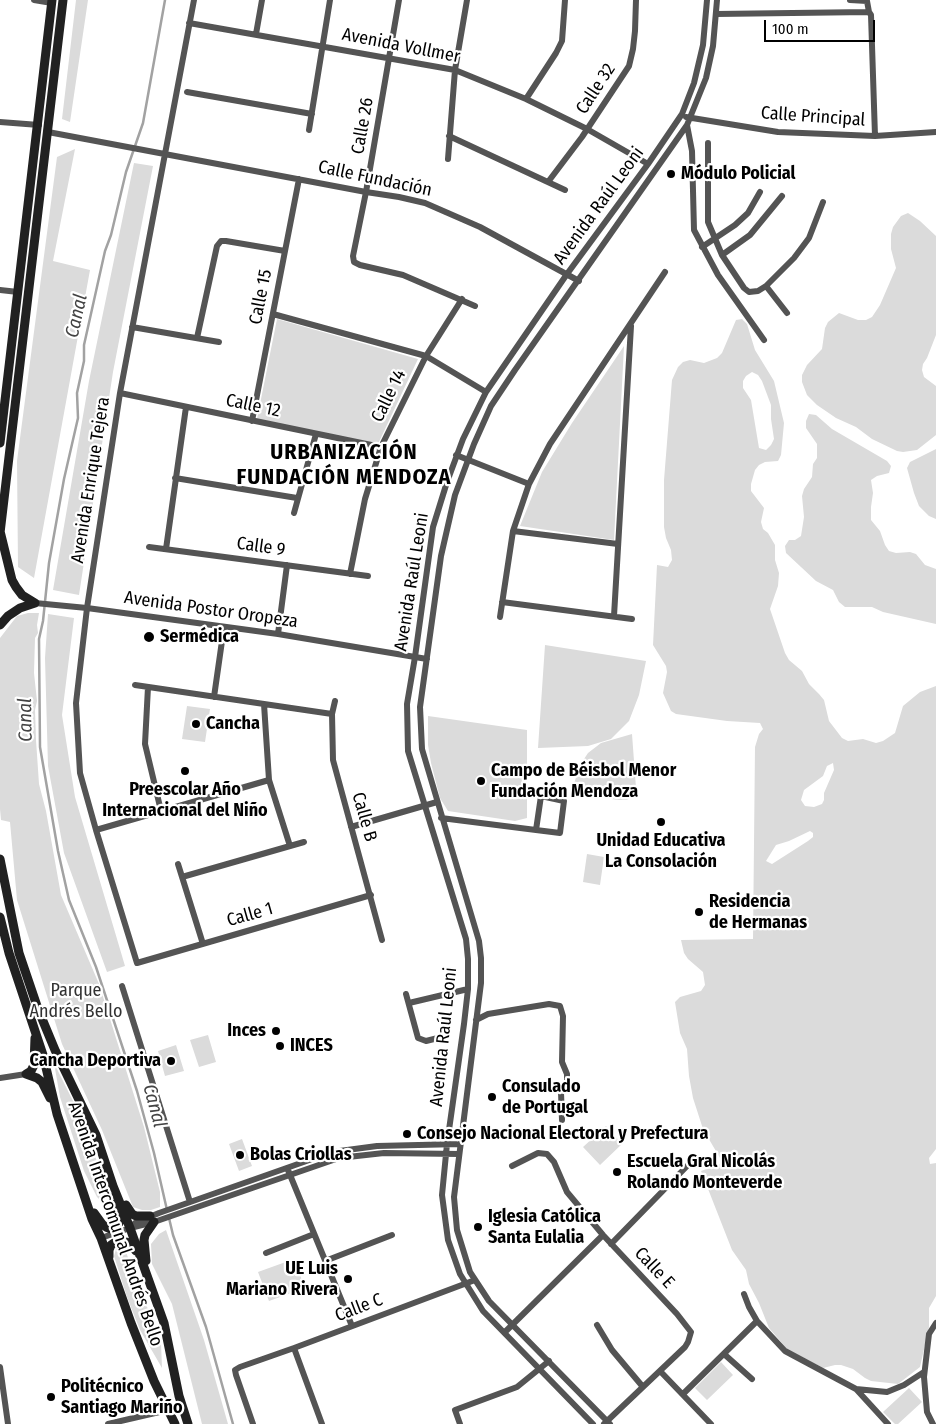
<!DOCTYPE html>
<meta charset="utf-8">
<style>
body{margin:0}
#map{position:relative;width:936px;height:1424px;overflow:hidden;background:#fff;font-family:"Fira Sans Condensed",sans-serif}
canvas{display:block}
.scale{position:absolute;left:764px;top:20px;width:111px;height:22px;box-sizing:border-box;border:2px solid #000;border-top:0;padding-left:6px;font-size:15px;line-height:18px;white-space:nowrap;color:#000;-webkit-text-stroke:4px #fff;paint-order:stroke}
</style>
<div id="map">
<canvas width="936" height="1424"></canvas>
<div class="scale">100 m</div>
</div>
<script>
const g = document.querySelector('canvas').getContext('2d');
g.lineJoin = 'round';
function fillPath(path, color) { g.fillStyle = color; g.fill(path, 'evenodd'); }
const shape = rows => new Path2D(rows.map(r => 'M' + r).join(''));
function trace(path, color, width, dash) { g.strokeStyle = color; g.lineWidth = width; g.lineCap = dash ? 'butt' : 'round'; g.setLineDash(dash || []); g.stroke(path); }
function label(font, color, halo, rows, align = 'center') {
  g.font = font + ' "Fira Sans Condensed",sans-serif'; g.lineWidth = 4.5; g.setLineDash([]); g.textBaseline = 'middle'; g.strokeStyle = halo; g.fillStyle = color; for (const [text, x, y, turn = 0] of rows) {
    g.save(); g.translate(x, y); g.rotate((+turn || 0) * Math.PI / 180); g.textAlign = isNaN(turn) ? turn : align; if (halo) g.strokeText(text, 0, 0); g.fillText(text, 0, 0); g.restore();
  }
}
const green = shape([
 [76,0,88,0,70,122,62,119],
 [75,149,53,261,90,270,34,578,18,567,17,461,57,157],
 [134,163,153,166,113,372,79,595,53,590,89,381],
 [908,213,920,221,936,236,936,335,927,358,923,364,922,370,924,377,936,386,936,435,917,450,903,452,897,451,872,439,856,427,836,418,817,405,807,395,802,382,802,375,807,365,822,349,825,328,828,322,839,313,858,320,866,320,872,317,880,305,896,268,891,249,891,234,893,227,901,216],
 [277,319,418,359,378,444,257,419],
 [742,319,747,324,755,350,774,381,784,423,781,455,778,461,765,462,759,465,755,470,751,484,751,491,764,508,761,522,763,529,768,533,775,545,775,560,779,573,778,586,770,609,785,653,789,660,802,671,809,684,819,694,824,700,829,721,842,738,848,741,863,739,876,743,883,741,895,733,903,706,920,692,936,686,936,1149,929,1158,930,1164,936,1163,936,1296,929,1308,929,1327,920,1367,898,1384,871,1381,865,1378,853,1369,841,1365,835,1365,823,1368,788,1350,769,1328,759,1303,749,1284,746,1270,732,1250,701,1171,720,1164,720,1158,703,1129,693,1098,689,1076,687,1049,680,1033,675,1002,680,997,701,991,705,985,703,972,688,959,684,953,681,940,753,939,755,747,759,734,763,729,760,723,727,721,676,714,671,711,663,693,667,672,666,666,653,645,657,565,668,567,672,560,671,550,666,538,664,527,664,480,672,380,678,367,683,362,690,360,704,363,717,358,722,353,736,320],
 [752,372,758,375,762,381,771,405,771,419,774,439,771,445,766,450,759,448,751,400,743,388,743,381,746,376],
 [833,763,834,770,824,793,824,800,822,804,814,807,805,806,801,800,804,790,823,776,827,766],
 [810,831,813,833,813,837,808,841,772,864,766,861,776,845,789,841],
 [624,346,614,540,520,526,542,472,572,423],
 [809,414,816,415,832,429,887,461,891,466,889,473,877,476,871,480,873,493,871,507,871,520,880,531,885,545,889,551,896,553,910,552,916,554,925,565,936,569,936,624,883,612,872,607,845,607,839,602,833,590,816,581,786,553,785,546,789,540,795,540,801,536,804,517,802,496,804,489,812,477,813,464,817,458,817,444,806,428,806,421],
 [936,449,936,519,929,516,919,506,914,493,907,468,910,462],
 [28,613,39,613,37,625,38,633,35,638,34,673,37,701,35,710,36,740,39,784,46,811,61,895,99,984,144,1127,160,1192,160,1207,151,1210,142,1210,133,1207,102,1130,62,1044,17,900,10,822,1,820,0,809,0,638,17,616],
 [48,614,74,618,62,715,75,797,125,966,107,972,64,853,48,766,45,658],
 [545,645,646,661,639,695,629,721,611,739,588,746,538,748],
 [187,706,210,709,205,742,182,739],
 [428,716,527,730,527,818,515,821,448,811,440,798,431,763,428,745],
 [632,734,636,788,633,796,627,800,618,800,571,793,580,765,588,753,601,743],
 [587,854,604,857,600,885,583,882],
 [208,1035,216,1062,199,1067,190,1040],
 [176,1045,184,1071,165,1076,158,1051],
 [54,1063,81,1117,92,1147,108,1194,102,1202,97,1197,84,1171,60,1097],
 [606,1126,622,1144,600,1165,583,1147],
 [242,1139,252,1166,239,1171,229,1144],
 [166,1230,204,1340,228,1424,202,1424,172,1304,152,1264,151,1244,159,1234],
 [117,1246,124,1247,161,1343,162,1368,140,1330,127,1297,114,1256],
 [294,1259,305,1288,269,1301,258,1272],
 [721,1362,733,1375,707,1400,695,1388],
 [909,1388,922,1402,898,1424,895,1424,883,1412]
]);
const stream = shape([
 [165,0,143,123,126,172,111,235,105,251,84,345,84,361,77,393,78,418,64,479,49,563,43,621,39,639,40,747,58,851,69,900,96,967,137,1091,154,1153,167,1210],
 [169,1218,173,1235,206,1327,233,1424]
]);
const street = shape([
 [34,0,52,3],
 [194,0,120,393,87,608,76,703,80,773,96,830,137,963,371,895],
 [399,0,366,192,353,256,354,262,360,265,403,275,475,306],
 [850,0,867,1,869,12],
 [716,14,869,12,871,15,875,136],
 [189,23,455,70,526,99,587,129,648,164],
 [256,34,262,0],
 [187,92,312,114],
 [526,99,556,53,562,41,565,0],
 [686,117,778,132,875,136,936,132],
 [0,122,39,125],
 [687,125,692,151,694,230,718,275,764,340],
 [309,130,330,0],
 [48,132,366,192,399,197,425,203,480,227,579,281],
 [449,136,565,190],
 [708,143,708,222,722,255,744,288,749,292,758,291,766,286,794,258,809,238,823,202],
 [448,159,455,70,467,0],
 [548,182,582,137,629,66,633,49,635,31,636,0],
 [702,247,735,225,748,213,760,192],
 [722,255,750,235,782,196],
 [766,286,787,313],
 [0,290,18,292],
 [273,314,426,356,486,392],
 [132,327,219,342],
 [197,338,217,246,221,241,226,241,285,251],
 [120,393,381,447],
 [252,421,299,179],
 [456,455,529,484],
 [175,478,297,498],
 [294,513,316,434],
 [513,531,618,544],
 [149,547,368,576],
 [166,549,186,407],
 [350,574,365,499,381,447,426,356,462,299],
 [502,602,632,619],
 [35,603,87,608,278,634,427,659],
 [614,616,631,326],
 [500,617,513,531,529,484,550,444,665,272],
 [278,634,287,565],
 [135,685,332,714],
 [148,687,145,744,161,811],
 [214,697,224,627],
 [335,701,332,714,333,760,382,940],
 [264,704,269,780,290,846],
 [441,818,536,830,560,833,564,801,541,796,536,830],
 [351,827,437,802],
 [96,830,269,780],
 [178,864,203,944],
 [182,877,304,842],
 [122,986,190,1202],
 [406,994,418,1038,426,1041,446,1036],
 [409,1003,468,989],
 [476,1020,488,1014,549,1004,560,1006,563,1016,562,1062,567,1074,567,1084,561,1092,562,1120],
 [0,1078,26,1074],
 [512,1166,538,1153,547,1154,554,1162,567,1192,603,1235,677,1314,691,1332,688,1342,685,1347,604,1424],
 [288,1170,352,1326],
 [131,1227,135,1223,159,1213,332,1152,377,1146,460,1144],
 [101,1238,130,1228,154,1222,339,1158,384,1153,459,1154],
 [611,1244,690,1163],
 [266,1253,314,1234],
 [325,1261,392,1235],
 [744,1294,749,1307,757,1321,785,1351,856,1389,888,1424],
 [597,1325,612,1350,643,1387],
 [505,1332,603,1235],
 [294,1348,322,1424],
 [724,1354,752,1379],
 [0,1367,8,1424],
 [660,1371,711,1424],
 [856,1389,887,1392,904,1385,924,1372],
 [683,1394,757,1321],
 [108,1424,168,1410],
 [253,1424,236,1375,235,1370,240,1367,294,1348,475,1280],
 [460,1424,455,1410,517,1387,549,1361],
 [593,1424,483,1311,460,1274,448,1240,442,1195,447,1144,464,1024,468,989,468,959,466,939,408,751,407,704,415,657,433,527,447,482,463,439,486,392,567,274,648,164,682,114,694,83,703,45,707,0],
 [610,1424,489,1301,470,1272,457,1230,454,1197,481,983,481,958,479,941,422,749,420,707,441,556,455,495,474,444,491,406,515,370,687,125,706,78,713,46,717,0],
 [933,1424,927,1412,924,1377,929,1334,936,1323]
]);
const secondary = shape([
 [0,443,52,0],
 [0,531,12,580,16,587,22,595,35,603],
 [0,533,63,0],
 [0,625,8,616,20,608,35,603],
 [0,859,19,953,38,1009,55,1050,96,1135,113,1186,130,1228,164,1323,179,1396,188,1424],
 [0,917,9,953,43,1055,57,1114,92,1219,101,1238,131,1323,154,1381,175,1424],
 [35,1038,34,1065,31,1071,26,1074,37,1078,42,1082,50,1098],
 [126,1205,132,1214,136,1216,150,1216],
 [94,1213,102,1224,106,1227,111,1229,116,1227,119,1223,116,1204],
 [109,1257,109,1250,111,1245,117,1241,123,1241,129,1243,136,1251],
 [146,1261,144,1240,145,1235,154,1222]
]);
const markers = [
 [671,174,5,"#000"],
 [149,637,6,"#000"],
 [196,724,5,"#000"],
 [185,771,5,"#000"],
 [481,781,5,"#000"],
 [661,822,5,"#000"],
 [699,912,5,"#000"],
 [276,1031,5,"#000"],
 [280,1046,5,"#000"],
 [171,1061,5,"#000"],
 [492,1097,5,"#000"],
 [407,1134,5,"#000"],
 [240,1155,5,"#000"],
 [617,1172,5,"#000"],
 [478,1227,5,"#000"],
 [348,1279,5,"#000"],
 [51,1397,5,"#000"]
];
const streetNames = [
 ["Avenida Vollmer",401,46,11],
 ["Calle 32",596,89,-57],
 ["Calle Principal",813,117,4],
 ["Calle 26",363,126,-80],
 ["Calle Fundación",375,179,12],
 ["Avenida Raúl Leoni",599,206,-54],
 ["Calle 15",261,297,-79],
 ["Calle 14",389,396,-64],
 ["Calle 12",253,406,12],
 ["Avenida Enrique Tejera",91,480,-81],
 ["Calle 9",261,547,8],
 ["Avenida Raúl Leoni",412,582,-81],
 ["Avenida Postor Oropeza",211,610,8],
 ["Calle B",364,817,74],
 ["Calle 1",250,915,-16],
 ["Avenida Raúl Leoni",444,1037,-84],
 ["Avenida Intercomunal Andrés Bello",115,1224,71],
 ["Calle E",654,1268,47],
 ["Calle C",359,1308,-21]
];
const poiNames = [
 ["Módulo Policial",681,174],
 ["Sermédica",160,637],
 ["Cancha",206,724],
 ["Campo de Béisbol Menor",491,771],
 ["Fundación Mendoza",491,792],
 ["Preescolar Año",185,790,"center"],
 ["Internacional del Niño",185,811,"center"],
 ["Unidad Educativa",661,841,"center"],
 ["La Consolación",661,862,"center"],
 ["Residencia",709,902],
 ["de Hermanas",709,923],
 ["Inces",266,1031,"right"],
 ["INCES",290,1046],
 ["Cancha Deportiva",161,1061,"right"],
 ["Consulado",502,1087],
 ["de Portugal",502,1108],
 ["Consejo Nacional Electoral y Prefectura",417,1134],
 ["Bolas Criollas",250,1155],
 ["Escuela Gral Nicolás",627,1162],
 ["Rolando Monteverde",627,1183],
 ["Iglesia Católica",488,1217],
 ["Santa Eulalia",488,1238],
 ["UE Luis",338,1269,"right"],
 ["Mariano Rivera",338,1290,"right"],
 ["Politécnico",61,1387],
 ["Santiago Mariño",61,1408]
];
const parkNames = [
 ["Parque",76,991],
 ["Andrés Bello",76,1012]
];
const waterNames = [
 ["Canal",77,316,-78],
 ["Canal",26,720,-91],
 ["Canal",154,1106,75]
];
const districtNames = [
 ["URBANIZACIÓN",344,453],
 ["FUNDACIÓN MENDOZA",344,478]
];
fillPath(green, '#dbdbdb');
trace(stream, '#a2a2a2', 2.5);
trace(street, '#545454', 6);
trace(secondary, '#212121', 9);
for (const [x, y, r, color] of markers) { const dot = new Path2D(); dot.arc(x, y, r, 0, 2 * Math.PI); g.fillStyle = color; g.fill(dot); trace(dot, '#fff', 2); }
label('18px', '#000', '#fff', streetNames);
label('bold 18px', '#000', '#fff', poiNames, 'left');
label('18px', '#323232', '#fff', parkNames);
label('italic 19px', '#434343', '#fff', waterNames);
g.letterSpacing = '1px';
label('bold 22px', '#000', '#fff', districtNames);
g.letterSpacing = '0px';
</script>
